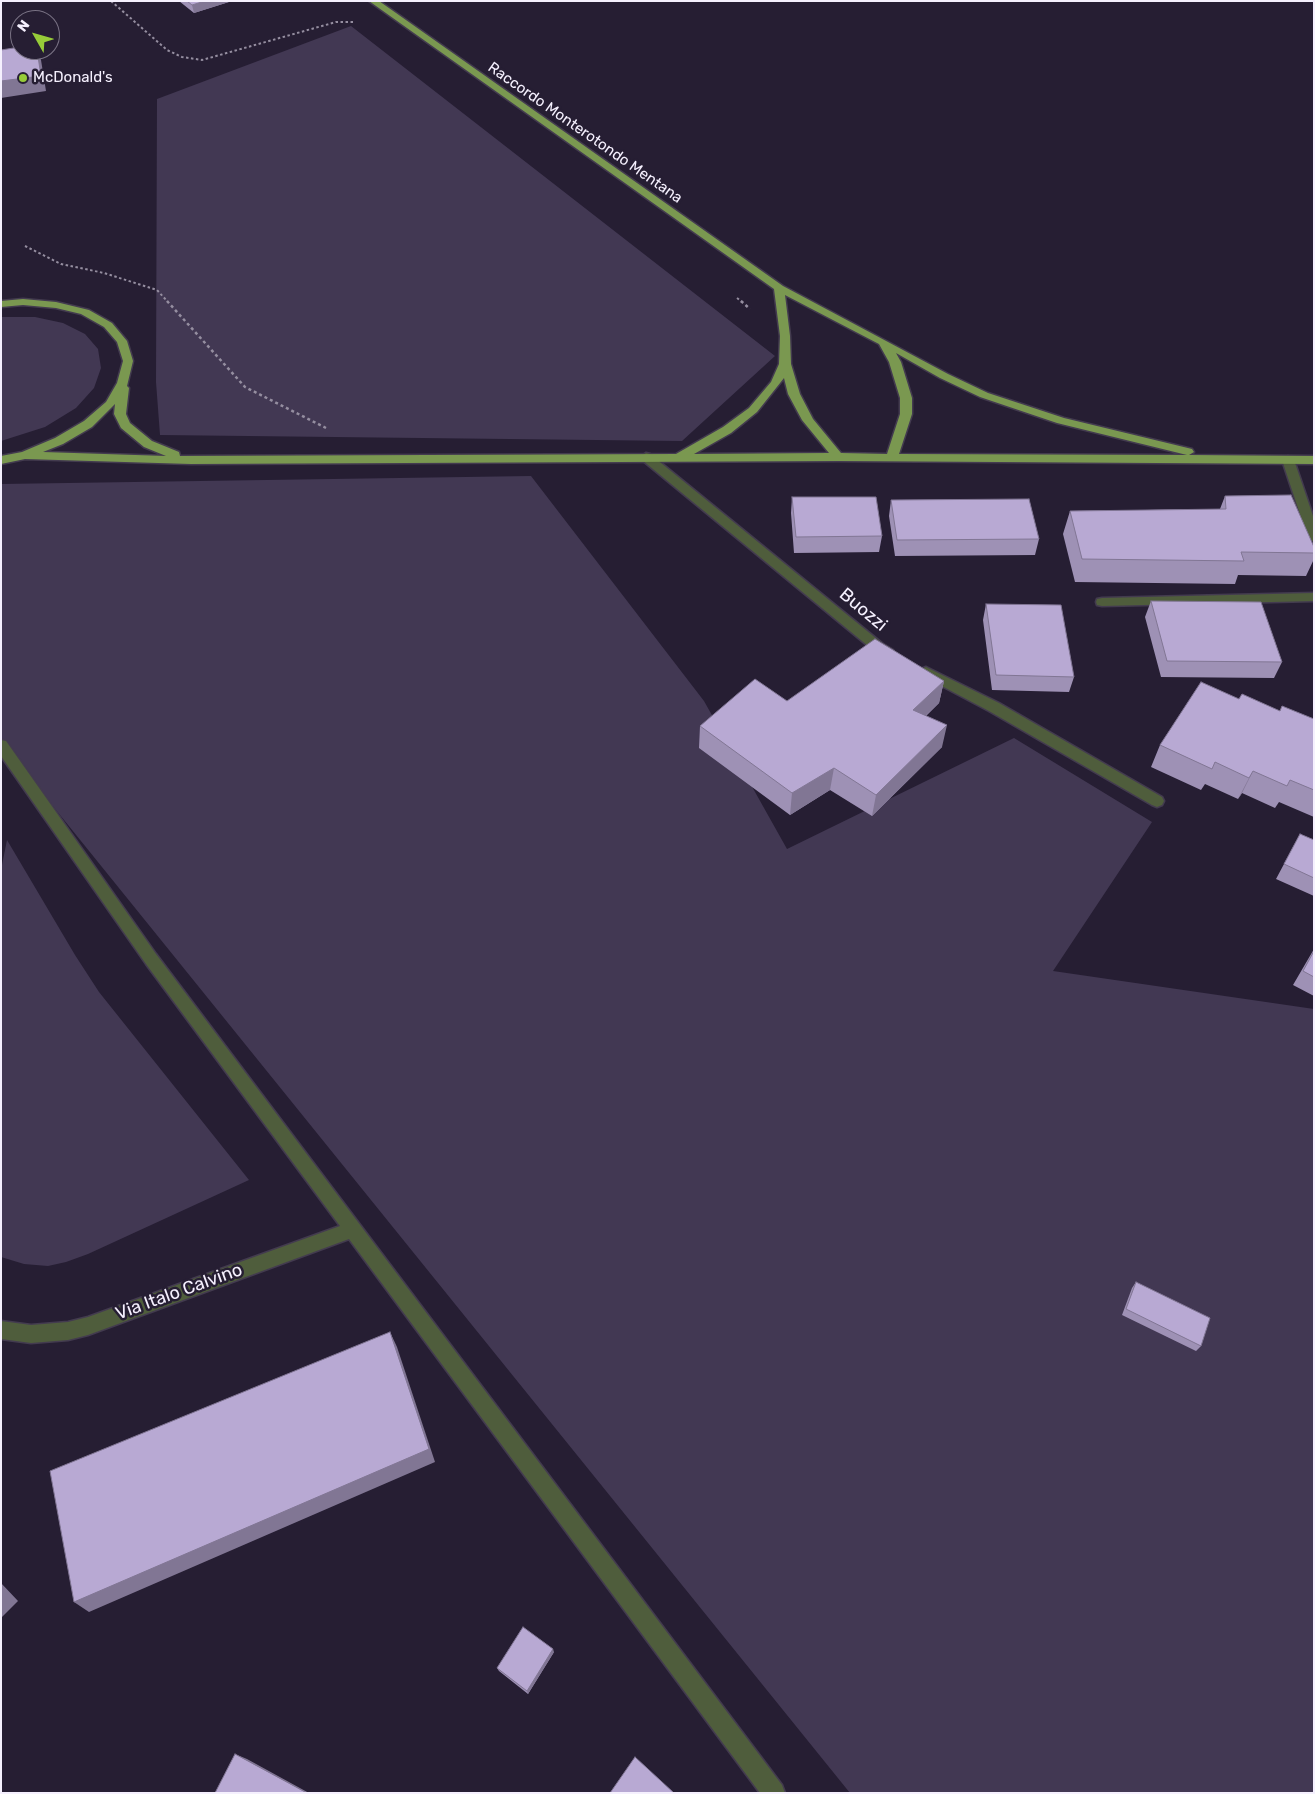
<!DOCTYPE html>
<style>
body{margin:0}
#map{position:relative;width:1315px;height:1794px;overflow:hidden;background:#261e33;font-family:Rubik,sans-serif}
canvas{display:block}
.frame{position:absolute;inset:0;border:2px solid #f5f0fe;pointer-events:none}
.north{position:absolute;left:10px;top:10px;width:50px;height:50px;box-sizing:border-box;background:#261e33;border:1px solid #797284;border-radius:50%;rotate:308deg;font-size:14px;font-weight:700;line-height:20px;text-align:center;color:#f5f0fe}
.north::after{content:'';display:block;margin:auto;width:18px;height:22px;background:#97cc39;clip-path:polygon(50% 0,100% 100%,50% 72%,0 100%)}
</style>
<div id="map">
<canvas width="1315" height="1794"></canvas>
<div class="frame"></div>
<div class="north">N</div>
</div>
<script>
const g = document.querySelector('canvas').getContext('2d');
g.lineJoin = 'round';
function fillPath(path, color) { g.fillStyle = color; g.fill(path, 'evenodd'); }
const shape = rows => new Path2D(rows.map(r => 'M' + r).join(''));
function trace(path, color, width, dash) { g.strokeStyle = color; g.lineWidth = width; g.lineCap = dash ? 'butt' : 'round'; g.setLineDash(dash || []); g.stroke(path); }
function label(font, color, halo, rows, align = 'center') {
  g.font = font + ' Rubik,sans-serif'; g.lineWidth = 5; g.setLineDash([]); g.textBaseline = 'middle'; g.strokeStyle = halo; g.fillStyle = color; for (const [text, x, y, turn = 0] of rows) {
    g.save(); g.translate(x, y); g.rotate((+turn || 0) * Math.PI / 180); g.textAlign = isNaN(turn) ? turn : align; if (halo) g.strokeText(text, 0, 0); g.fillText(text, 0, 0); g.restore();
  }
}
const green = shape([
 [351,26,775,356,682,441,160,435,156,382,157,99],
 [1,317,35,317,63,323,85,334,98,349,101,368,94,388,76,408,45,427,1,441],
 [531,476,704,701,787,849,1014,738,1152,822,1053,971,1314,1009,1314,1793,850,1793,1,742,1,484],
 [7,840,75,955,99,992,249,1180,88,1254,66,1262,48,1266,24,1264,1,1257,1,870]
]);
const pathFar1 = shape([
 [111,1,167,50,182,57,202,60,336,22,353,22],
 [25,246,61,264,104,273,157,290,168,302],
 [737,298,742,302]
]);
const path = shape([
 [167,301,245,387,326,428],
 [741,301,750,309]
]);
const minor = shape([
 [646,453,650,454,883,644,893,650,895,653,893,656,883,656,873,650,642,460,640,457,646,453],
 [1288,456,1294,460,1314,519,1314,542,1308,538,1282,460,1288,456],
 [1314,593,1314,601,1102,606,1097,605,1096,602,1097,599,1102,598,1314,593],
 [926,667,999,703,1162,797,1164,801,1162,805,1157,807,1152,805,989,711,921,675,919,672,921,669,926,667],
 [1,740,6,741,156,954,782,1785,785,1793,760,1793,349,1239,88,1335,68,1340,31,1343,1,1339,1,1321,31,1325,68,1322,88,1317,340,1226,146,964,1,756,1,740]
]);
const major = shape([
 [369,1,379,1,783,286,948,374,988,393,1064,418,1192,449,1194,452,1189,455,1314,456,1314,464,838,461,191,464,25,459,1,464,1,456,22,452,55,438,84,421,106,402,117,383,123,361,117,342,104,327,81,314,56,308,23,305,1,307,1,301,23,299,56,302,89,310,112,323,127,341,133,361,127,386,129,388,126,414,130,423,152,441,179,452,180,456,676,454,723,427,749,408,771,382,779,364,780,336,774,289,369,1],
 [785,295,879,344,889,362,900,398,900,414,887,454,841,453,813,419,800,394,791,364,790,336,785,295],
 [896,353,940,378,980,397,1057,423,1187,455,899,454,912,414,912,398,901,362,896,353],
 [784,378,788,394,802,420,829,453,694,454,731,433,757,412,784,378],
 [115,404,114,414,121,428,144,447,166,456,43,452,63,444,92,427,115,404]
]);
const wall = shape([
 [179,1,232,1,194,13],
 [1225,496,1314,547,1314,559,1306,576,1238,575,1235,584,1075,582,1063,534,1070,511,1220,509],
 [792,497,882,536,879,552,794,553,791,513],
 [891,500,1039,539,1035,555,895,556,889,516],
 [1151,601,1282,662,1274,678,1161,677,1145,617],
 [986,604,1074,677,1069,692,992,690,983,620],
 [944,681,939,703,926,716,942,747,872,816,830,790,790,815,699,748,700,726,787,701],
 [1280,711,1314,719,1314,817,1279,802,1275,808,1242,793,1238,799,1205,784,1201,790,1151,767,1160,745],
 [1300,834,1314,840,1314,896,1276,879],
 [1314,949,1314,996,1293,985],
 [1136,1282,1201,1346,1196,1351,1122,1315,1132,1288],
 [554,1652,528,1694,499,1671,497,1668]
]);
const shadedWall = shape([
 [205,1,232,1,194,13,192,5],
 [37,50,41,60,46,91,1,98,1,81],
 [944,681,939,703,908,732,913,710],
 [947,725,942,747,872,816,876,795],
 [834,768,830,790,790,815,792,793],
 [1253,771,1242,793,1238,799,1249,778],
 [390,1332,397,1347,435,1462,89,1612,74,1602],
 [1,1583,18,1601,1,1618],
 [553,1649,554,1652,528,1694,527,1691],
 [235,1754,247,1759,309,1793,307,1793]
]);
const building = shape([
 [187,1,205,1,192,5,187,1],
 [20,47,20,50,37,50,41,76,1,81,1,50,20,47],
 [1291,495,1314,547,1314,553,1241,552,1244,561,1082,559,1070,511,1226,509,1225,496,1291,495],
 [792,497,876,497,882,536,796,537,792,497],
 [1029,499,1039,539,897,540,891,500,1029,499],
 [1151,601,1261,602,1282,662,1167,661,1151,601],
 [986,604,1061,605,1074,677,996,675,986,604],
 [875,639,944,681,913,710,947,725,876,795,834,768,792,793,700,726,755,679,787,701,875,639],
 [1201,682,1239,699,1242,694,1280,711,1282,706,1314,719,1314,790,1290,780,1287,786,1253,771,1249,778,1215,762,1212,769,1160,745,1201,682],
 [1300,834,1314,840,1314,878,1284,864,1300,834],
 [1314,951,1314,977,1303,971,1314,951],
 [1136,1282,1210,1318,1201,1346,1126,1309,1136,1282],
 [390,1332,429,1449,74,1602,50,1471,390,1332],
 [523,1627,553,1649,527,1691,497,1668,523,1627],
 [235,1754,307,1793,215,1793,235,1754],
 [635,1757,674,1793,610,1793,635,1757]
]);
const markers = [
 [23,78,5,"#97cc39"]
];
const farPoinames = [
 ["McDonald's",33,78]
];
const farStreetnames = [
 ["Raccordo Monterotondo Mentana",585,133,35]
];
const streetNames = [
 ["Buozzi",863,610,40],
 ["Via Italo Calvino",179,1292,-20]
];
fillPath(green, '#423853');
trace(minor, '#433b4f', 3);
trace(major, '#433b4f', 3);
trace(pathFar1, '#958ea0', 2, [2.5, 2.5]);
trace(path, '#958ea0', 2.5, [3, 3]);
fillPath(minor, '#4f5d3c');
fillPath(major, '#7a9850');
fillPath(wall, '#9e91b5');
fillPath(shadedWall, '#817694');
fillPath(building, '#b8a9d3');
trace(building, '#817694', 1);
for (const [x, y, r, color] of markers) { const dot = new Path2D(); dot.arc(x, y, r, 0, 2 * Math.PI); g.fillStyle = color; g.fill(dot); trace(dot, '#261e33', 2); }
label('15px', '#f5f0fe', '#261e33', farPoinames, 'left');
label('15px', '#f5f0fe', '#261e33', farStreetnames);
label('18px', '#f5f0fe', '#261e33', streetNames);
</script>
